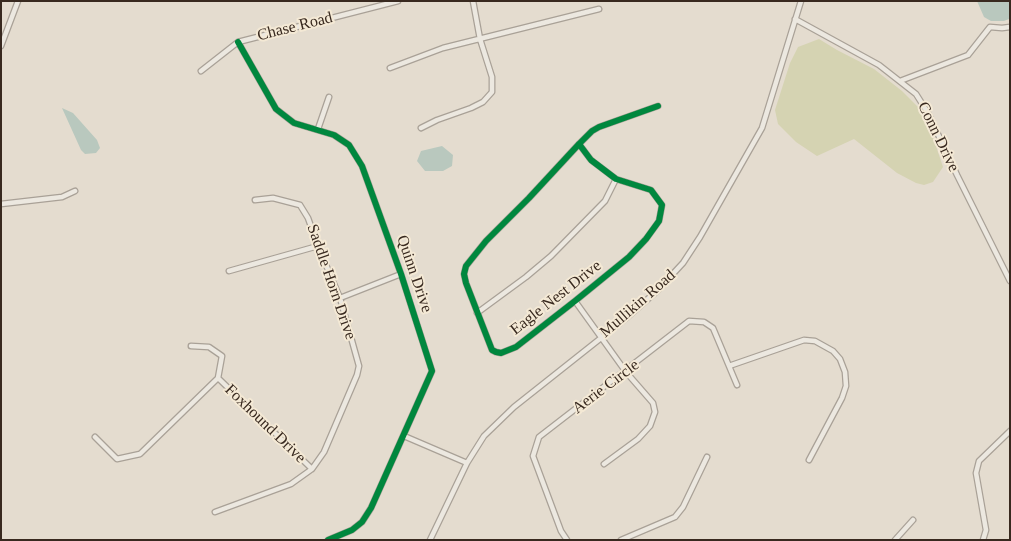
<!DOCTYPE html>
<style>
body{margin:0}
#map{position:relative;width:1011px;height:541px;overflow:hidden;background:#e4dccf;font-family:"Times New Roman",serif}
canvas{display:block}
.frame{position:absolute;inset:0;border:2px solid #38291f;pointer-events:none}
</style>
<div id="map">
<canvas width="1011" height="541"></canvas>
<div class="frame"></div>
</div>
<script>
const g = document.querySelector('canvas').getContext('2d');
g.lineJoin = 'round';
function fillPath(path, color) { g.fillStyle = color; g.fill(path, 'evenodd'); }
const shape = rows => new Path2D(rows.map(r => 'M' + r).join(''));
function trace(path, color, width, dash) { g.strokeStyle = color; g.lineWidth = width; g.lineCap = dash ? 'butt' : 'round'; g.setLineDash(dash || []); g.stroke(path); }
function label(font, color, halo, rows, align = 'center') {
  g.font = font + ' "Times New Roman",serif'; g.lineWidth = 4; g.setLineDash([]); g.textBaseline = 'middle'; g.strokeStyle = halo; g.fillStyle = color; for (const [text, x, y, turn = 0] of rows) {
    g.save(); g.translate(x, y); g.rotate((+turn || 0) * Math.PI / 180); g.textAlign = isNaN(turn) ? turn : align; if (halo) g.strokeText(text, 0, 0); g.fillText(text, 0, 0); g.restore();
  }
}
const green = shape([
 [819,39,837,50,874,69,902,91,920,109,933,137,943,167,933,182,924,185,916,183,897,173,854,139,817,156,796,142,778,124,775,110,790,63,798,47]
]);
const water = shape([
 [977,1,1010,1,1009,19,1004,21,991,21,984,17],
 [62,108,73,113,97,140,100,148,96,153,85,154,81,150],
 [442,146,453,155,452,166,443,171,425,171,417,161,421,151]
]);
const minor = shape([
 [795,19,879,65,916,94,928,113,957,175,1010,281],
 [238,42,276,109,294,123,334,135,349,145,362,166,401,274,432,371,371,508,362,522,352,530,328,540],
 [1,46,18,1],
 [390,68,443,48,599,9],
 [201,71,238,42,398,1],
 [900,81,968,55,990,27,1002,28,1010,27],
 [421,128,437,120,471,108,483,102,492,92,492,77,480,39,473,1],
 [318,129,329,97],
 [579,144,591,160,616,179,651,190,662,205,659,221,646,239,629,257,575,301,516,347,501,353,496,352,492,350,466,283,464,274,466,266,486,241,529,198,579,144,592,131,599,127,658,106],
 [1,204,62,197,75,191],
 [229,271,318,246],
 [340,298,401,274],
 [575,301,626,372,653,403,655,412,650,426,638,439,604,464],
 [477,313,526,277,551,256,605,201,616,179],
 [729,366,804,340,815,341,833,351,840,359,845,372,846,386,842,398,809,460],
 [218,378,312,469],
 [404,436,467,463],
 [95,437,117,459,140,454,218,378,222,356,209,347,191,346],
 [215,512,291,484,312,469,324,452,357,375,359,366,340,298,318,246,308,218,300,205,273,198,255,200],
 [430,540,467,463,484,436,514,407,625,319,657,291,683,263,700,237,762,128,801,1],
 [567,540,561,531,533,456,539,437,689,321,704,322,713,328,737,385],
 [621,540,675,517,683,507,707,457],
 [895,540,913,520],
 [983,540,986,530,976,473,979,461,1010,431]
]);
const cycleway = shape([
 [238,42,276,109,294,123,334,135,349,145,362,166,401,274,432,371,371,508,362,522,352,530,328,540],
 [579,144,591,160,616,179,651,190,662,205,659,221,646,239,629,257,575,301,516,347,501,353,496,352,492,350,466,283,464,274,466,266,486,241,529,198,579,144,592,131,599,127,658,106]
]);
const streetNames = [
 ["Chase Road",295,27,-14],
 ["Conn Drive",938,137,64],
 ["Quinn Drive",414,274,71],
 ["Saddle Horn Drive",331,282,71],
 ["Eagle Nest Drive",556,298,-38],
 ["Mullikin Road",638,304,-41],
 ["Aerie Circle",606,387,-37],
 ["Foxhound Drive",265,424,44]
];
fillPath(green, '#d5d3b2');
fillPath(water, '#b9c8be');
trace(minor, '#a9a197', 7);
trace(minor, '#ece8e0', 4.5);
trace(cycleway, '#00873e', 6);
label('16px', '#38291f', '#f4e9d5', streetNames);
</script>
